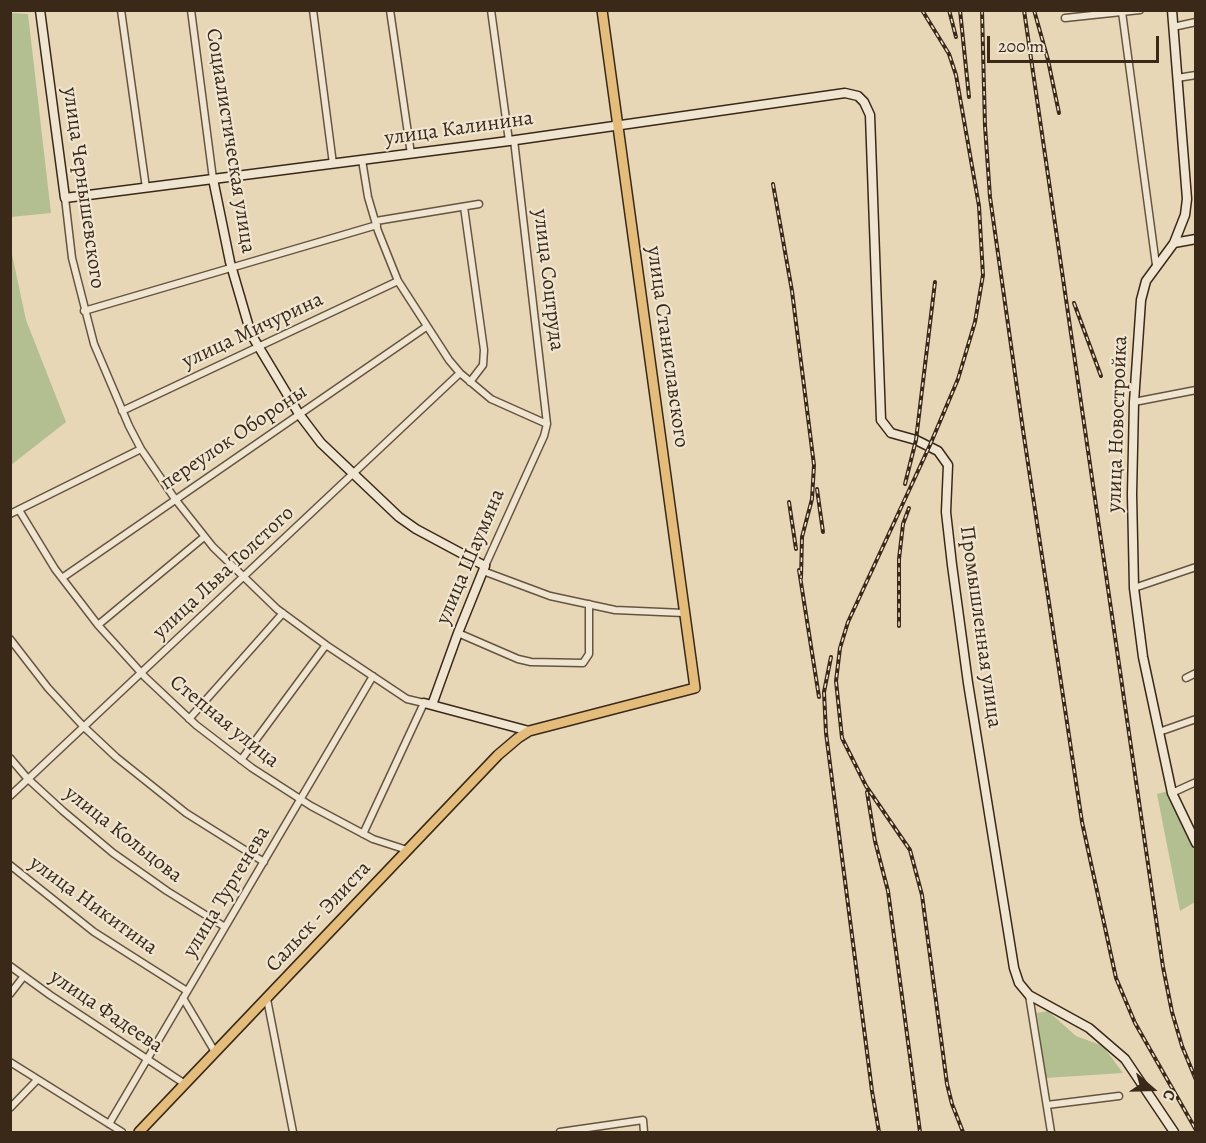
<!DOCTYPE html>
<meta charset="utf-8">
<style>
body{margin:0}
#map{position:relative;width:1206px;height:1143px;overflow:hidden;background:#e7d7b7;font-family:Alegreya,serif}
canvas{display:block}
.frame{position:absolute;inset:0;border:12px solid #3a2919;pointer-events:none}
.north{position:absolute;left:1122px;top:1059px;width:60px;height:60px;-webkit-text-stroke:4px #efe5d0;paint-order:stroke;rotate:110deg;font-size:16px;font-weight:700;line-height:24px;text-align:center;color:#3a2919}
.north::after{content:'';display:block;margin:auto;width:21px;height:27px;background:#3a2919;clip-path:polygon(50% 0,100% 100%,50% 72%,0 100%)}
.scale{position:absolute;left:987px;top:36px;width:172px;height:27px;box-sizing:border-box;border:3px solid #3a2919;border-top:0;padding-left:8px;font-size:18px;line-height:21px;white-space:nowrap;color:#3a2919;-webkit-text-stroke:4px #efe5d0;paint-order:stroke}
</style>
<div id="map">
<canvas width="1206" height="1143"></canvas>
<div class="frame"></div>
<div class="north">С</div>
<div class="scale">200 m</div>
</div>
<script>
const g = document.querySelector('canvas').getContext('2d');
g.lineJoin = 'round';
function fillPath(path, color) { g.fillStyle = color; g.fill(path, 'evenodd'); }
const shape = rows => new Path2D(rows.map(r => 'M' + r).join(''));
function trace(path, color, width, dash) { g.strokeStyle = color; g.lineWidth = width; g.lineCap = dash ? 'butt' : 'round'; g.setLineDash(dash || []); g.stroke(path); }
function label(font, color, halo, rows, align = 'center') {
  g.font = font + ' Alegreya,serif'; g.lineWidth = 4.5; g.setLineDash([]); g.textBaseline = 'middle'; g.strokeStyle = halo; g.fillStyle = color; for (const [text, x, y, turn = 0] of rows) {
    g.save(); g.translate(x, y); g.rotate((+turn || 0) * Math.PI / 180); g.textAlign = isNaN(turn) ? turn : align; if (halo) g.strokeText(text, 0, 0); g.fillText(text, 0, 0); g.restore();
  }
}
const green = shape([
 [11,13,28,14,51,213,11,217],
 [10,245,26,320,66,422,11,465],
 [1168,791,1195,850,1195,902,1180,911,1157,794],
 [1048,1011,1076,1036,1103,1046,1123,1073,1046,1078,1037,1013]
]);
const street = shape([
 [121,10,146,188],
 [191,10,213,179],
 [313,10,333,164],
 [390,10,411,154],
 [491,10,509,141],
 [1122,12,1156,265],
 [1065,18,1140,10],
 [1173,27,1196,22],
 [1177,78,1196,75],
 [362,160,368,197,378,231,398,281,449,360,460,373,491,399,547,424],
 [65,198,72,258,94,344,129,426,141,449,175,499,213,547,277,609,326,645,407,699,424,703,363,834],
 [464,207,484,350,483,365,470,382],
 [376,221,479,204],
 [84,311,377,225],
 [1134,402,1196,390],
 [122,411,398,281],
 [19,510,55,569,98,625,145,677,196,725,252,768,311,806,373,839,407,850],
 [10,514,141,449],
 [485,566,544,436,547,424,514,140],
 [483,571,550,596,615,610,684,613],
 [62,578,426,327],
 [1134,588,1196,567],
 [98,625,204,537],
 [458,633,518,659,531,662,583,663,589,654,589,604],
 [10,639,48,688,83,726,116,757,186,813,264,862],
 [1186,678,1196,673],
 [189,719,283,613],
 [1159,732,1196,719],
 [10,758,27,778,63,811,113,853,167,891,225,927],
 [241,760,326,645],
 [1172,793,1196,782],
 [10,796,460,373],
 [10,865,94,932,187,991],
 [10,966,50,995,185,1084],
 [10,994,24,976],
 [1029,995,1051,1132],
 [183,998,215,1052],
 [267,999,293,1132],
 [10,1062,122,1132],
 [1047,1105,1119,1096],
 [10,1108,37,1080],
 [109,1124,373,676],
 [560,1132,643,1120,644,1132]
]);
const secondary = shape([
 [40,10,65,198,509,141,845,93,858,96,864,102,870,115,881,420,891,433,916,440,938,451,948,465,946,512,952,565,968,683,1014,968,1019,983,1029,995,1089,1028,1125,1059,1174,1132],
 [1172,10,1187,199,1185,215,1174,243,1146,281,1141,300,1134,402,1132,494,1134,588,1143,657,1172,793,1196,843],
 [213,179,230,262,251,334,299,414,321,443,399,517,416,529,485,566,458,633,432,705],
 [1174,243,1196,239],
 [424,703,529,731]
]);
const primary = shape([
 [139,1132,498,755,518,738,529,731,695,688,602,10]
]);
const rail = shape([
 [922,10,949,54,956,75,979,206,983,275,975,322,958,379,930,445,848,622,840,648,836,681,842,738,866,786,910,850,922,895,947,1084,952,1104,963,1132],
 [949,10,956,37],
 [960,10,969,97],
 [982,10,985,126,990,197,1023,430,1082,822,1116,978,1135,1023,1196,1130],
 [1024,10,1163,967,1172,1012,1182,1046,1196,1080],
 [1034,10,1048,60,1059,113],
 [773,184,792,291,814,465,812,499,802,537,801,578],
 [1074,303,1101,376],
 [905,484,916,440,935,282],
 [817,489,823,532],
 [789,502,796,549],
 [799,570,819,697],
 [899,626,899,559,903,524,909,508],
 [831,657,824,692,826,733,872,1091,879,1132],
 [867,792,875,841,888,891,920,1132]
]);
const streetNames = [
 ["улица Калинина",459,129,-8],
 ["Социалистическая улица",230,141,81],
 ["улица Чернышевского",83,188,82],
 ["улица Соцтруда",548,280,83],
 ["улица Мичурина",253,331,-25],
 ["улица Станиславского",667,347,82],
 ["улица Новостройка",1118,424,-88],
 ["переулок Обороны",234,438,-34],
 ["улица Шаумяна",471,557,-67],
 ["улица Льва Толстого",224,573,-43],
 ["Промышленная улица",980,627,82],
 ["Степная улица",224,722,39],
 ["улица Кольцова",123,835,38],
 ["улица Тургенева",227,892,-59],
 ["улица Никитина",93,906,36],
 ["Сальск - Элиста",319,917,-47],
 ["улица Фадеева",106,1012,34]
];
fillPath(green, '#b3bf90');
trace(street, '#655440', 9);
trace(secondary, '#3a2919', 11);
trace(primary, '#3a2919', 12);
trace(street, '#efe5d0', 6);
trace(secondary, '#efe5d0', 8);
trace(primary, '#e4bc7c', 9);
trace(rail, '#3a2919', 4);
trace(rail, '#efe5d0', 1.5, [4.5]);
label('21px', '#3a2919', '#efe5d0', streetNames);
</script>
